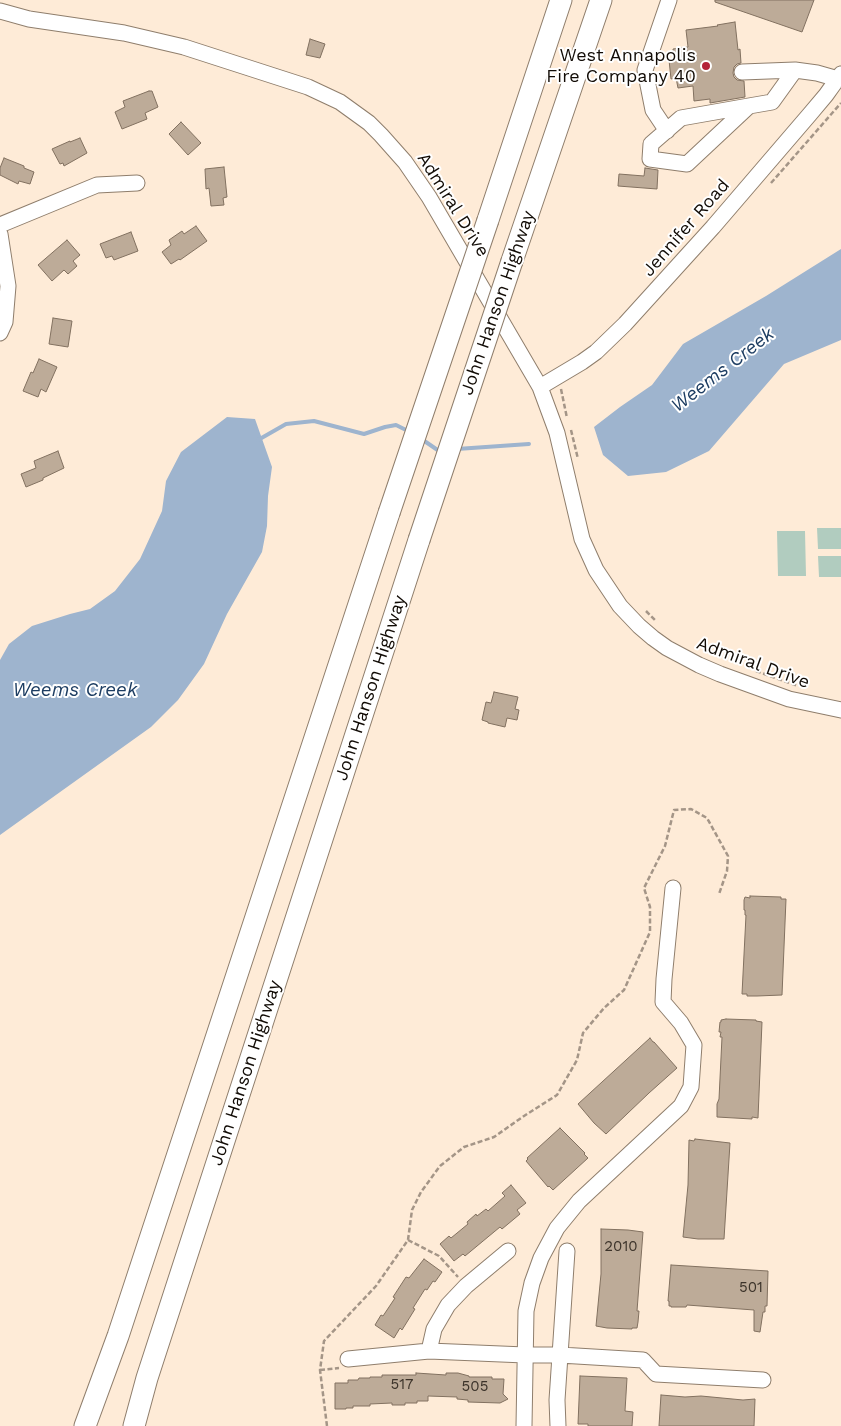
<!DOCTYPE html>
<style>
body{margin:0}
canvas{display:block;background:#feebd7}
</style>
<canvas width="841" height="1426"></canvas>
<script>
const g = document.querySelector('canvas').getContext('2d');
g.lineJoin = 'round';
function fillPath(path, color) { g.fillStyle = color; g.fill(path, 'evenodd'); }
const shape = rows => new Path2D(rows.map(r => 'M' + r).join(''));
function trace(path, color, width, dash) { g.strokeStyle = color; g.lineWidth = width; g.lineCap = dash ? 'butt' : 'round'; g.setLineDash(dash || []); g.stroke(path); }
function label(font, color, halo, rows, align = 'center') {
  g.font = font + ' "Work Sans",sans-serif'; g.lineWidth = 4; g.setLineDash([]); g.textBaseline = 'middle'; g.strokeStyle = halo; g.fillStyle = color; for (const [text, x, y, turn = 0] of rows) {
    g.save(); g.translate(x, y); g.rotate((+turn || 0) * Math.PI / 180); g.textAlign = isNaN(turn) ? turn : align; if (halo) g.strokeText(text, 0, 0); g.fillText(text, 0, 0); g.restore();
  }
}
const green = shape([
 [817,528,841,528,841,549,818,549],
 [777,531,805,531,806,576,778,576],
 [818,556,841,556,841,577,819,577]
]);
const water = shape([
 [841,249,841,340,784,364,709,451,666,472,628,476,603,455,594,427,620,407,652,385,683,344,766,296],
 [227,417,255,419,272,467,268,496,267,526,262,552,227,614,204,664,178,700,151,727,0,835,0,660,9,644,32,626,70,614,90,609,115,591,140,559,162,511,166,481,181,452]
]);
const stream = shape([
 [420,438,439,451,442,450],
 [258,440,286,424,314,421,364,434,385,427,396,425,410,432],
 [457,449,529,444]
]);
const building = shape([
 [715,0,814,0,802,32,715,2,715,0],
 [735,22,738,50,740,49,741,63,737,64,734,67,733,73,734,77,737,80,744,81,745,97,710,103,710,99,694,101,693,86,678,88,676,78,671,79,669,60,674,60,673,49,688,47,686,30,718,26,717,25,735,22],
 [310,39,325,44,320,58,306,55,310,39],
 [149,91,152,91,158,107,145,113,147,119,122,129,115,112,125,107,123,101,149,91],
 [181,122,201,143,188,155,169,134,181,122],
 [80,138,87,153,64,166,63,163,60,164,52,149,70,141,70,142,80,138],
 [4,158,24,166,24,168,34,172,30,184,19,181,18,184,0,175,0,168,4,158],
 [224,167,227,197,223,198,224,205,211,206,209,188,206,189,205,169,224,167],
 [645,168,658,170,657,189,618,186,619,174,644,176,645,168],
 [196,226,207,241,180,260,179,259,171,264,162,252,171,245,169,240,182,231,184,234,196,226],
 [131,232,138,251,114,260,112,256,106,258,100,244,131,232],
 [67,240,80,255,73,261,77,266,68,274,64,270,52,281,38,265,67,240],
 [53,318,72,321,68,347,49,344,53,318],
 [39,359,57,367,46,392,41,389,38,397,23,391,31,372,33,373,39,359],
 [58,451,64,468,43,478,43,480,26,487,21,474,36,468,34,461,58,451],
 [494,692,518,697,515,709,519,710,517,720,507,718,505,727,488,723,488,722,482,720,486,702,491,703,494,692],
 [750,896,781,897,781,899,786,899,782,995,757,996,747,996,747,994,742,994,746,915,745,915,745,910,744,910,744,900,745,897,750,898,750,896],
 [726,1019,756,1020,756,1021,762,1022,758,1118,752,1117,752,1119,717,1117,717,1104,719,1099,722,1037,720,1037,721,1032,719,1032,720,1022,721,1022,721,1020,726,1019],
 [650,1038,653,1042,654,1042,677,1068,649,1093,606,1134,594,1123,578,1104,650,1038],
 [560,1128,585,1153,584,1154,588,1158,553,1190,549,1186,548,1187,526,1161,528,1159,527,1158,560,1128],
 [695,1139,730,1143,724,1239,698,1239,683,1237,688,1185,689,1140,694,1141,695,1139],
 [511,1185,526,1203,517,1210,520,1214,502,1229,500,1227,465,1256,463,1254,454,1261,440,1244,449,1236,451,1238,468,1224,467,1222,476,1214,477,1216,486,1209,488,1211,505,1196,502,1193,511,1185],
 [601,1229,628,1230,643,1232,637,1311,639,1311,638,1322,637,1328,632,1328,632,1329,607,1328,596,1326,601,1274,601,1229],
 [424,1259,442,1272,435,1282,433,1281,427,1290,425,1289,413,1308,415,1309,402,1330,400,1328,394,1338,375,1325,381,1315,383,1316,395,1298,393,1297,406,1277,409,1278,424,1259],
 [671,1265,768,1271,767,1306,765,1306,765,1312,763,1312,760,1332,754,1331,754,1310,687,1305,686,1307,671,1307,671,1306,669,1306,669,1301,668,1301,671,1265],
 [416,1373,446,1375,446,1373,458,1373,469,1376,469,1377,492,1377,492,1379,504,1379,503,1394,508,1399,500,1403,468,1402,468,1400,457,1399,457,1397,428,1396,428,1401,417,1401,417,1403,405,1403,405,1405,392,1405,392,1403,370,1404,370,1406,353,1406,353,1408,346,1408,346,1409,335,1409,335,1383,348,1383,348,1380,358,1380,359,1378,370,1378,370,1377,382,1377,382,1375,416,1375,416,1373],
 [580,1376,627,1378,625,1411,633,1412,632,1426,588,1426,588,1424,578,1424,580,1376],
 [661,1395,685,1397,701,1396,743,1400,755,1399,754,1426,659,1426,661,1395]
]);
const path = shape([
 [771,183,841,103],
 [561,389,567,418],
 [571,430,578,459],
 [646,611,656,621],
 [756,671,798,686],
 [408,1240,439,1256,458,1277],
 [320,1370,339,1368],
 [327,1426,320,1370,324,1341,376,1286,408,1240,412,1210,421,1192,440,1166,464,1147,494,1137,524,1116,557,1095,577,1060,583,1033,604,1008,624,990,650,932,650,907,644,888,665,846,674,810,691,809,707,818,728,856,727,871,719,894]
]);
const minor = shape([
 [0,11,29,19,124,33,184,47,308,87,340,102,369,123,381,135,405,162,429,197,540,387,557,433,582,539,596,570,620,606,639,626,653,638,667,648,699,665,720,674,789,699,841,710],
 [742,72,795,70],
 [749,106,687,164,650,159,651,144,681,118,749,106,772,102,795,70,817,73,838,79],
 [667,131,653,110,645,70,669,0],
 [0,225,97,185,137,183],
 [0,234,8,286,5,322,0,333],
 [540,387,582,362,596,352,625,324,713,227,810,114,826,95,841,74],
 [429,1351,434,1329,448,1305,466,1286,508,1251],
 [348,1359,429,1351,525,1355,560,1355,643,1360,656,1374,763,1380],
 [524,1426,526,1311,532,1283,541,1258,557,1228,579,1201,681,1106,691,1087,694,1045,681,1023,663,1002,664,979,673,888],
 [558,1426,557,1400,567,1251]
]);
const highway = shape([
 [488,220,561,0],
 [512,261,601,0],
 [85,1426,118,1336,389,513],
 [134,1426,147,1378,419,540]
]);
const highwayBridge = shape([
 [389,513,488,220],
 [419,540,512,261]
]);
const markers = [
 [706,66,5,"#b42239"]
];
const numberNames = [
 ["2010",621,1247],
 ["501",751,1288],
 ["517",402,1385],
 ["505",475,1387]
];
const poiNames = [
 ["West Annapolis",696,56],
 ["Fire Company 40",696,77]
];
const streetNames = [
 ["Admiral Drive",453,205,58],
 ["Jennifer Road",686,228,-49],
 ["John Hanson Highway",498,303,-71],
 ["Admiral Drive",753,663,20],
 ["John Hanson Highway",371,688,-72],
 ["John Hanson Highway",246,1073,-72]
];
const waterNames = [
 ["Weems Creek",723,370,-38],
 ["Weems Creek",75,690]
];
fillPath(green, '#b1ccbf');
fillPath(water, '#9eb4ce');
trace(stream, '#9eb4ce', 4);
fillPath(building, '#bdab98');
trace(building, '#827160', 1);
trace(minor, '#8f7e6c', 17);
trace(highway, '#8f7e6c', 23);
trace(path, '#a49587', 2.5, [5, 2.5]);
trace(minor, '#fff', 15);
trace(highway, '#fff', 21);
trace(highwayBridge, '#8f7e6c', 23, []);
trace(highwayBridge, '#fff', 21);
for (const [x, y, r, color] of markers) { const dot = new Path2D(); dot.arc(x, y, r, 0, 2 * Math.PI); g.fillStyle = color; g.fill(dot); trace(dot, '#fff', 2); }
label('15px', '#3c332a', null, numberNames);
label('18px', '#110b05', '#fff', poiNames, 'right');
label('18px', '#110b05', '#fff', streetNames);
label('italic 19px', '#1d3d62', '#fff', waterNames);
</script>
